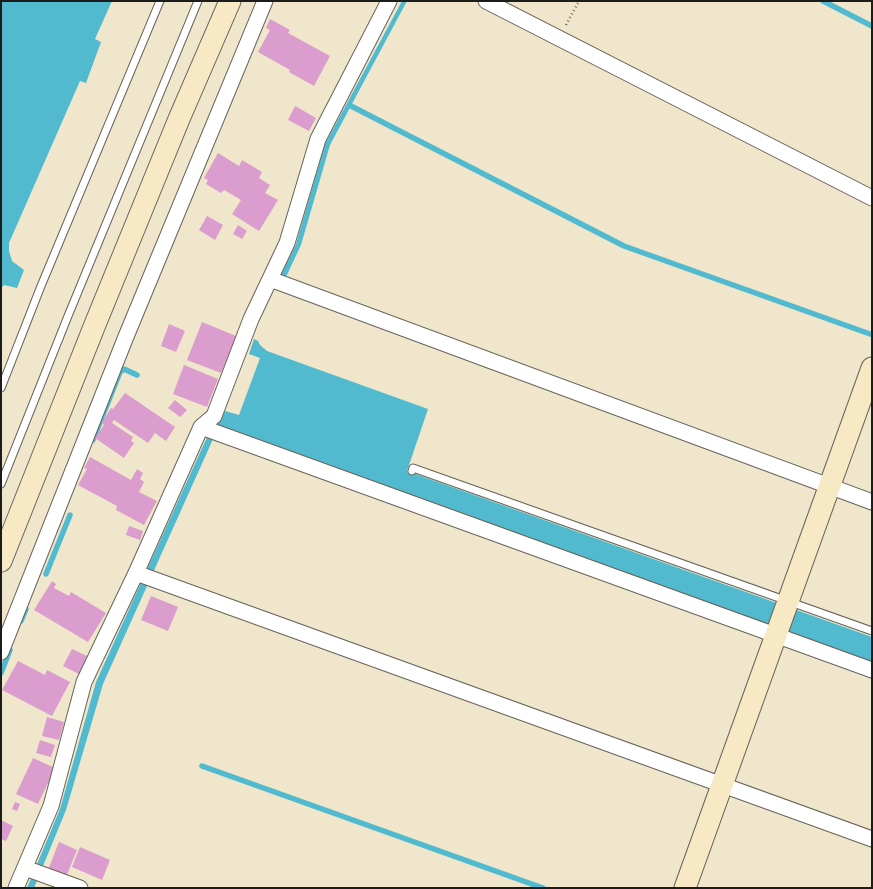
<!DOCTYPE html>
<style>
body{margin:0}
#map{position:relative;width:873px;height:889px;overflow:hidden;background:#efe6cc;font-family:"Patrick Hand",sans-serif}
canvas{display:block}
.frame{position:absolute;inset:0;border:2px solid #1c1c1c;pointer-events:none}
</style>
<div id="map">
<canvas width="873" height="889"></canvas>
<div class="frame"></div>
</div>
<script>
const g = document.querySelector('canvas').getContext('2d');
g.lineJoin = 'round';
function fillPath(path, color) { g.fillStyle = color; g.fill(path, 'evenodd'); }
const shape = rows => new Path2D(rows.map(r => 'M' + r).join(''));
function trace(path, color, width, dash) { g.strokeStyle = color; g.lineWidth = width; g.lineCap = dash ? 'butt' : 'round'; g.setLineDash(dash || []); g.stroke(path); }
const water = shape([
 [1,1,112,1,95,39,101,42,86,83,80,81,9,243,9,251,12,261,24,270,17,288,4,285,1,288],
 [402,1,407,1,330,145,301,245,284,281,280,277,296,244,325,144],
 [254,339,258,341,260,345,267,351,428,409,407,471,872,637,872,662,222,426,218,428,103,684,66,810,34,888,27,888,60,809,96,682,208,435,225,411,239,415,260,358,249,354]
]);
const stream = shape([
 [823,1,872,26],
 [351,106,624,246,870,334],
 [93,440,120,372,124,369,137,375],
 [46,574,70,515],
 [21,621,26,609],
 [1,673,10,650],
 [202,766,543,888]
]);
const building = shape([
 [270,19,290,30,288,33,330,56,314,86,289,72,290,70,258,52,270,30,266,28],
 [295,106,316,118,309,131,288,120],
 [218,153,239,166,242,160,262,172,259,178,270,185,265,193,278,200,259,231,232,214,241,200,224,190,221,193,206,184,208,180,204,178],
 [207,216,223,225,215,240,199,230],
 [238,225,247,231,242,239,233,234],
 [202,322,236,336,221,373,187,360],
 [169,324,185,331,176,352,161,346],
 [184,365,218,379,207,407,173,394],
 [125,393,175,427,166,441,155,433,148,443,114,420,112,423,133,437,131,441,134,443,124,458,95,438,104,425,102,423,111,408,113,409],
 [175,400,187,410,180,417,168,408],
 [90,457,131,480,137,469,143,473,140,479,144,482,139,492,157,501,144,525,116,510,117,506,78,485,87,469,84,468],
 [129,526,143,531,140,540,126,535],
 [52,581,56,584,54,588,69,596,71,592,106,613,88,642,34,610],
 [151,596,178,607,168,631,141,620],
 [72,649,87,656,79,674,63,666],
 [18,661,45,675,47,670,70,682,52,716,2,690],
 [47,717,64,722,59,740,42,736],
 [40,740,55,745,51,757,36,753],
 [33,758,55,768,38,804,16,794],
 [15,802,20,804,17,811,12,809],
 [1,820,13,826,6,841,1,839],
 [59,842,77,850,66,877,48,870],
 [80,847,110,860,102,880,72,867]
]);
const path = shape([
 [566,25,579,1]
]);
const lane = shape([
 [1,388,41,286,160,1],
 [412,471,413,468,872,631],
 [1,484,68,316,198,1]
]);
const street = shape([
 [486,1,872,198],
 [270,279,872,502],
 [201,427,872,670],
 [136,573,872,839],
 [1,652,125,339,265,1],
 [25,868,80,888],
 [16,888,51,806,84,682,136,573,201,427,214,416,251,319,287,243,318,139,389,1]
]);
const secondary = shape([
 [1,561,94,327,179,119,230,1],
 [685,888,872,368]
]);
fillPath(water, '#51bace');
trace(stream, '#51bace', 5.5);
fillPath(building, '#db9dcd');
trace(lane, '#66635a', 9);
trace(street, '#66635a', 17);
trace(secondary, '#66635a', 23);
trace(path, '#66635a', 2.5, [1, 3]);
trace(lane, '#fff', 7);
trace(street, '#fff', 15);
trace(secondary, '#f6e9c3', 21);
</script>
